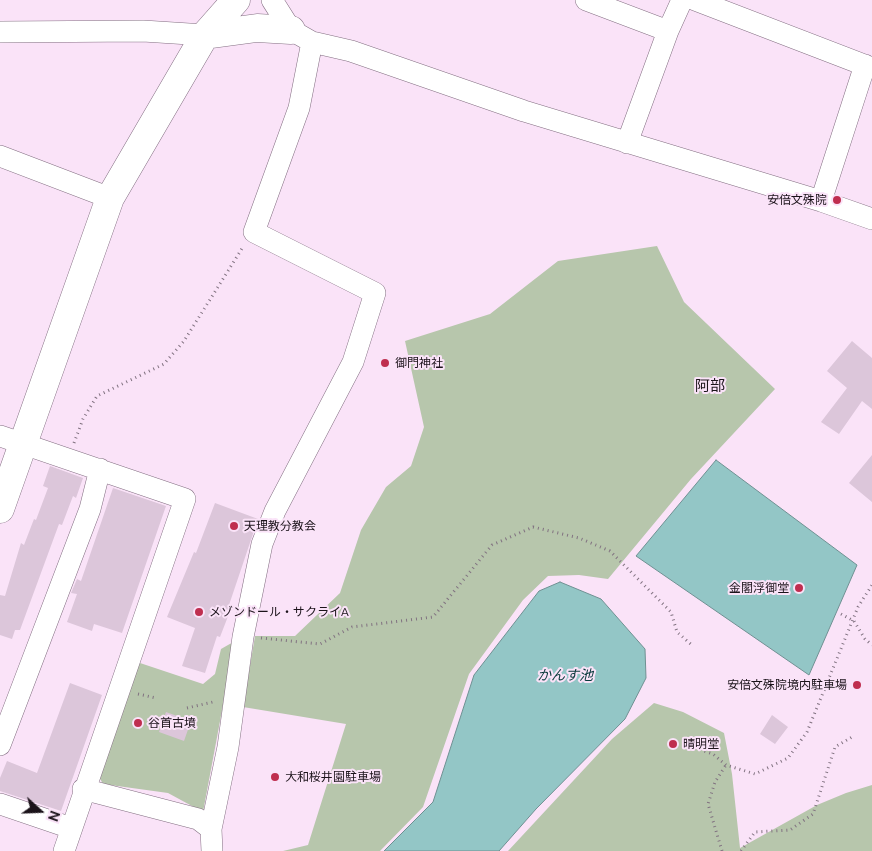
<!DOCTYPE html>
<meta charset="utf-8">
<style>
body{margin:0}
#map{position:relative;width:872px;height:851px;overflow:hidden;background:#fae3f8;font-family:Ubuntu,sans-serif}
canvas{display:block}
.north{position:absolute;left:15px;top:786px;width:50px;height:50px;-webkit-text-stroke:4px #fae3f8;paint-order:stroke;rotate:110deg;font-size:14px;font-weight:700;line-height:20px;text-align:center;color:#1b131a}
.north::after{content:'';display:block;margin:auto;width:18px;height:22px;background:#1b131a;clip-path:polygon(50% 0,100% 100%,50% 72%,0 100%)}
</style>
<div id="map">
<canvas width="872" height="851"></canvas>
<div class="north">N</div>
</div>
<script>
const g = document.querySelector('canvas').getContext('2d');
g.lineJoin = 'round';
function fillPath(path, color) { g.fillStyle = color; g.fill(path, 'evenodd'); }
const shape = rows => new Path2D(rows.map(r => 'M' + r).join(''));
function trace(path, color, width, dash) { g.strokeStyle = color; g.lineWidth = width; g.lineCap = dash ? 'butt' : 'round'; g.setLineDash(dash || []); g.stroke(path); }
function label(font, color, halo, rows, align = 'center') {
  g.font = font + ' Ubuntu,"Noto Sans JP",sans-serif'; g.lineWidth = 4; g.setLineDash([]); g.textBaseline = 'middle'; g.strokeStyle = halo; g.fillStyle = color; for (const [text, x, y, turn = 0] of rows) {
    g.save(); g.translate(x, y); g.rotate((+turn || 0) * Math.PI / 180); g.textAlign = isNaN(turn) ? turn : align; if (halo) g.strokeText(text, 0, 0); g.fillText(text, 0, 0); g.restore();
  }
}
const green = shape([
 [657,246,684,302,775,389,691,479,608,579,579,575,548,576,523,600,469,674,423,807,380,851,283,851,308,845,346,724,243,707,255,636,295,636,340,593,361,530,386,487,411,466,424,427,405,341,490,314,558,261],
 [235,641,203,812,168,793,103,784,98,775,137,662,203,684,215,674,221,649],
 [654,703,683,712,724,733,732,774,740,848,817,805,846,793,872,785,872,851,508,851,612,739]
]);
const water = shape([
 [716,460,857,565,809,675,636,556,716,460],
 [560,582,601,599,645,649,646,678,625,719,536,809,499,851,384,851,433,802,474,675,539,591,560,582]
]);
const building = shape([
 [852,341,872,358,872,409,862,401,839,434,821,422,847,388,827,371],
 [872,455,872,502,849,483],
 [50,466,83,478,76,498,73,496,62,525,59,524,20,630,15,630,12,639,0,635,0,595,5,596,21,543,24,545,34,519,36,520,48,488,43,486],
 [113,488,166,506,122,633,94,624,92,631,67,622,77,594,71,593,77,579,81,581],
 [215,503,258,519,229,605,232,606,220,637,217,636,205,673,182,666,195,628,167,617,194,552,196,553],
 [70,683,102,695,61,811,0,791,0,778,7,761,37,773],
 [166,712,191,721,184,741,159,732],
 [772,715,788,727,775,744,760,734]
]);
const path = shape([
 [74,443,83,419,97,396,164,364,184,341,243,247],
 [841,614,854,621,865,639,872,645],
 [261,638,320,644,352,627,433,617,492,545,533,527,579,538,610,551,671,612,677,632,693,646],
 [138,694,156,698],
 [187,708,213,702,214,699],
 [695,748,713,754,726,765,755,774,788,758,807,732,858,607,872,585],
 [722,851,708,804,715,782,726,765],
 [741,851,755,832,790,830,813,814,835,747,852,737]
]);
const street = shape([
 [272,0,291,30,312,42,351,51,524,111,821,201,872,219],
 [586,0,668,31],
 [695,0,872,68],
 [0,32,143,31,205,35],
 [627,143,668,31,682,0],
 [0,156,110,198],
 [821,201,865,65],
 [0,436,185,499,64,851],
 [0,745,90,509,100,469],
 [83,789,198,819,211,829,212,851],
 [0,804,71,828],
 [211,829,228,747,243,637,262,544,275,511,353,362,375,293,254,232,299,108,312,42]
]);
const secondary = shape([
 [205,35,257,28,291,30],
 [0,509,110,198,205,35,236,0]
]);
const markers = [
 [837,200,5,"#bf2e4f"],
 [385,363,5,"#bf2e4f"],
 [234,526,5,"#bf2e4f"],
 [799,588,5,"#bf2e4f"],
 [199,612,5,"#bf2e4f"],
 [857,685,5,"#bf2e4f"],
 [138,723,5,"#bf2e4f"],
 [673,744,5,"#bf2e4f"],
 [275,777,5,"#bf2e4f"]
];
const poiNames = [
 ["安倍文殊院",827,200,"right"],
 ["御門神社",395,363],
 ["天理教分教会",244,526],
 ["金閣浮御堂",789,588,"right"],
 ["メゾンドール・サクライA",209,612],
 ["安倍文殊院境内駐車場",847,685,"right"],
 ["谷首古墳",148,723],
 ["晴明堂",683,744],
 ["大和桜井園駐車場",285,777]
];
const waterNames = [
 ["かんす池",565,675]
];
const quarterNames = [
 ["阿部",710,386]
];
fillPath(green, '#b7c6ac');
fillPath(water, '#93c6c6');
trace(water, '#6f9092', 1);
fillPath(building, '#dcc6da');
trace(street, '#836f82', 22);
trace(secondary, '#836f82', 29);
trace(path, '#817280', 3, [1, 4]);
trace(street, '#fff', 21);
trace(secondary, '#fff', 28);
for (const [x, y, r, color] of markers) { const dot = new Path2D(); dot.arc(x, y, r, 0, 2 * Math.PI); g.fillStyle = color; g.fill(dot); trace(dot, '#fae3f8', 2); }
label('12px', '#1b131a', '#fae3f8', poiNames, 'left');
label('italic 14px', '#07393a', '#fae3f8', waterNames);
label('15px', '#1b131a', '#fae3f8', quarterNames);
</script>
